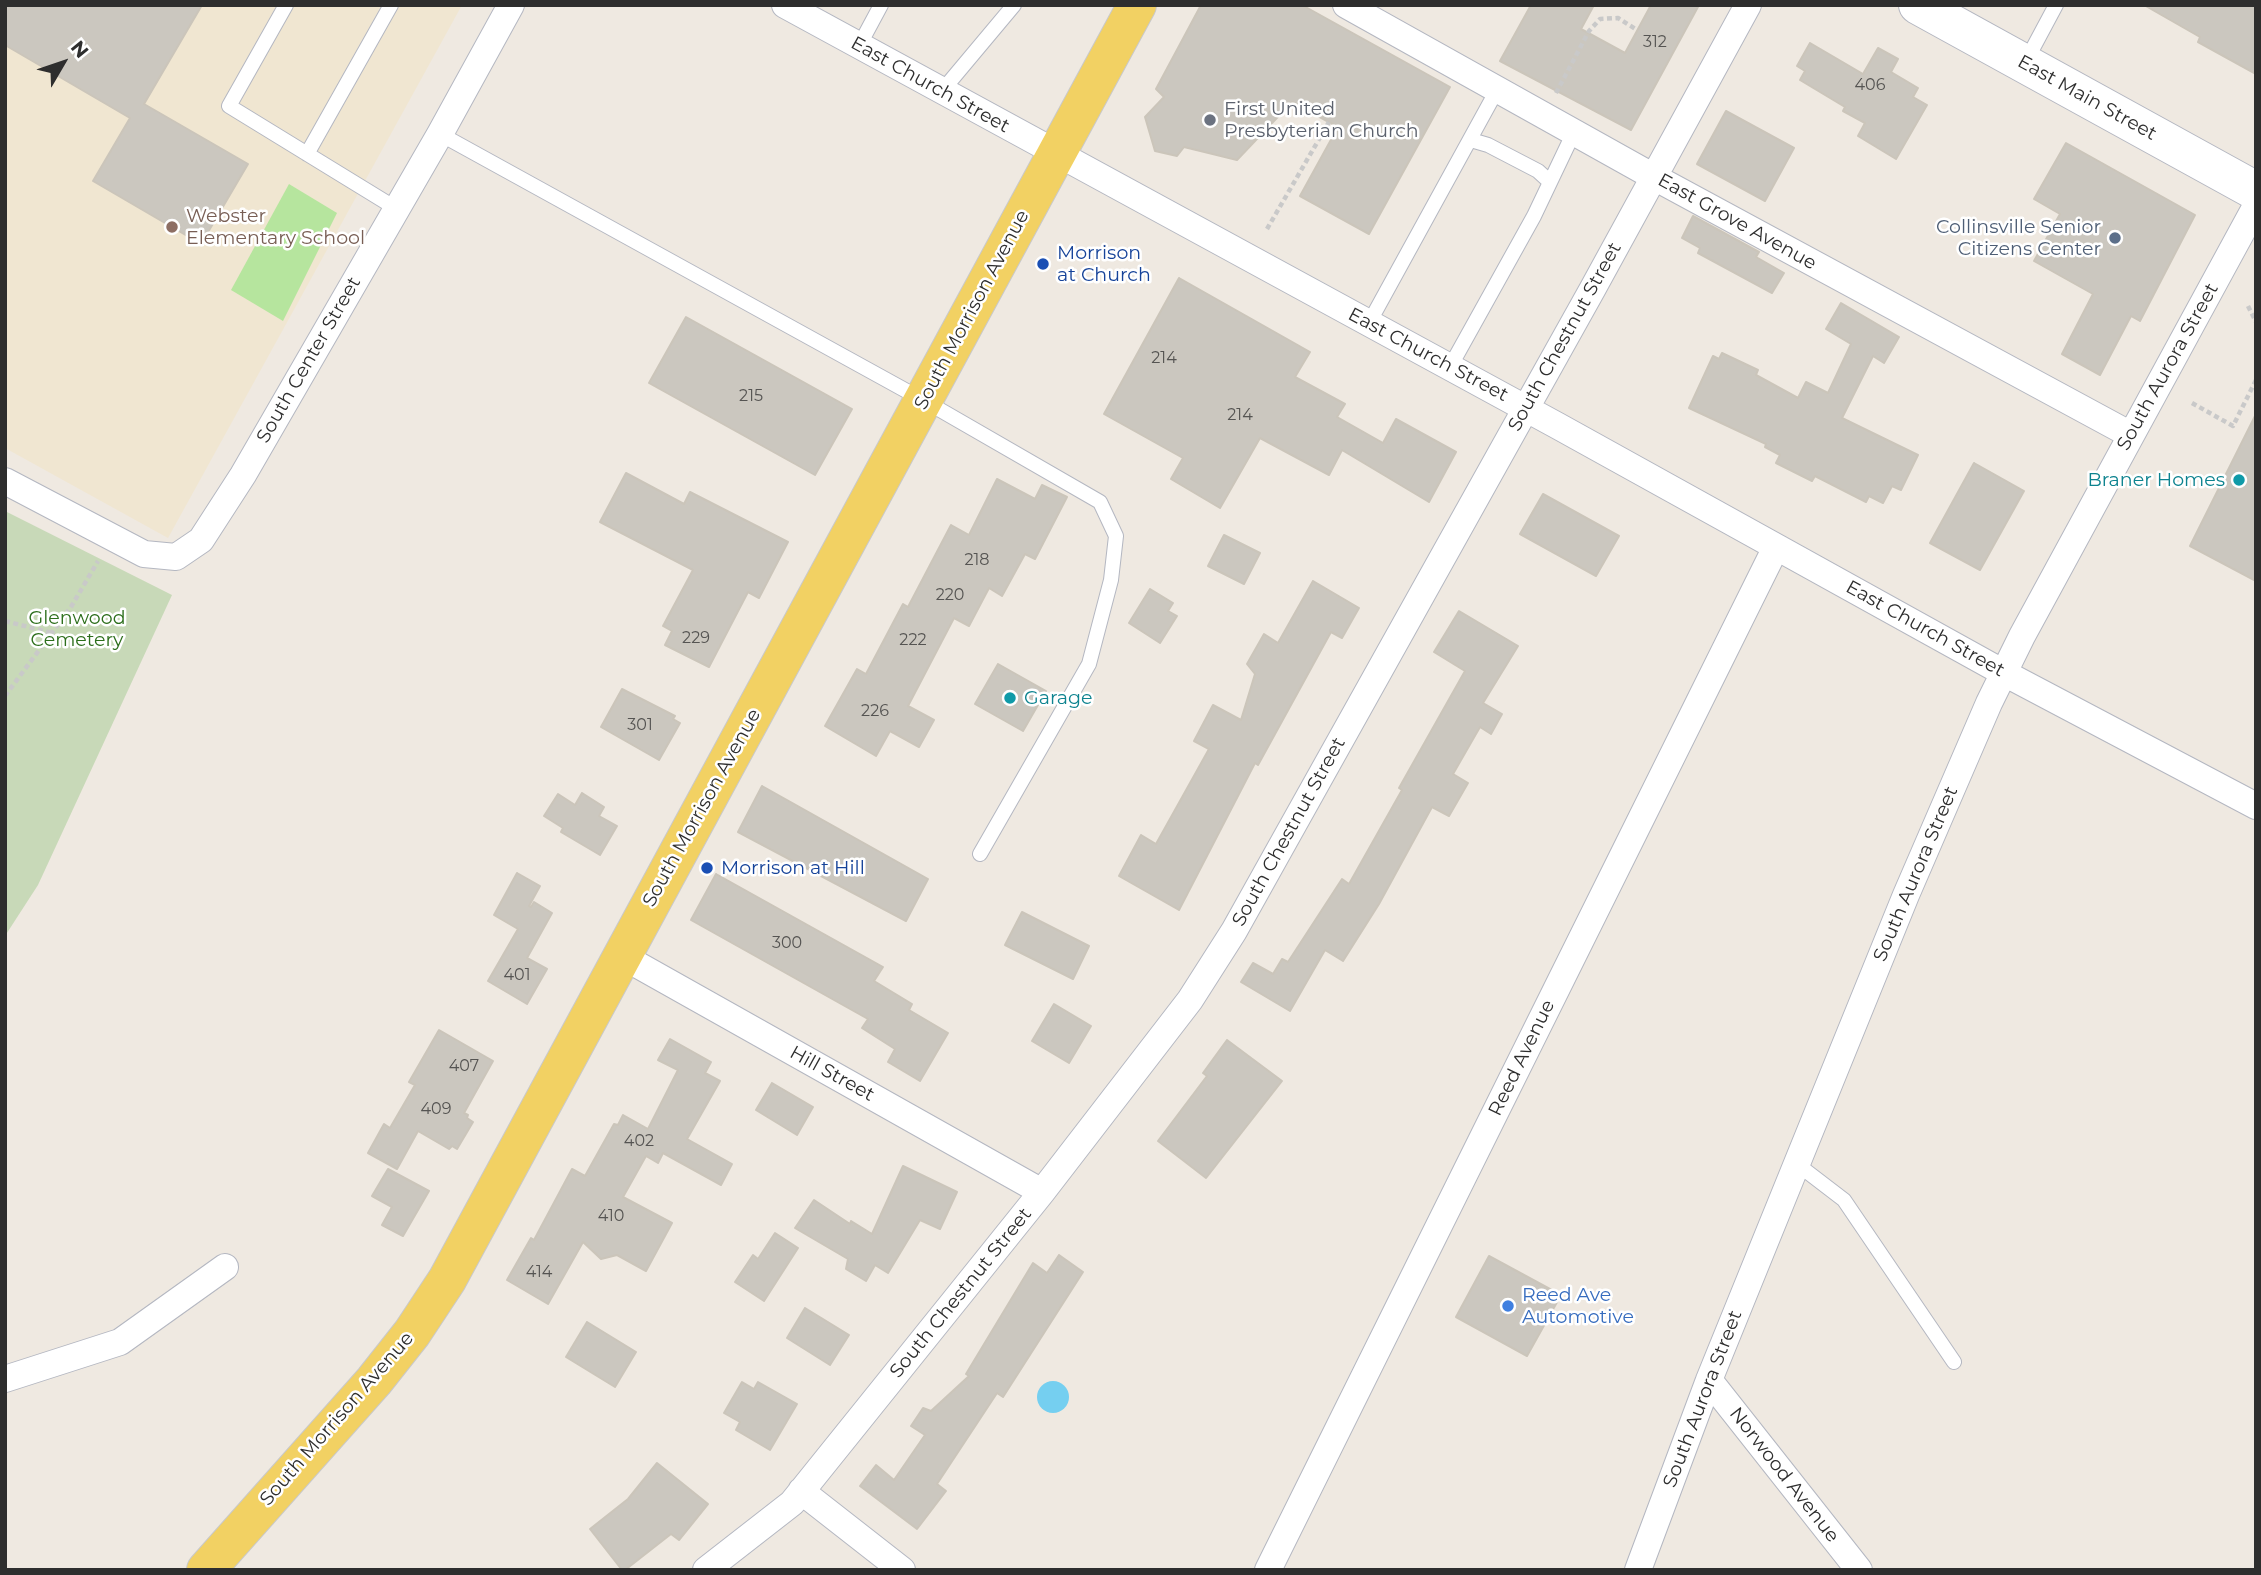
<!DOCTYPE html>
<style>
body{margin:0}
#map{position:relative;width:2261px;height:1575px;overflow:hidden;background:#efe9e1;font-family:Montserrat,sans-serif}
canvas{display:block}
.frame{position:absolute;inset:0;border:7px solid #2e2e2e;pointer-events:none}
.north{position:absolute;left:28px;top:28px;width:70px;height:70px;-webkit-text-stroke:5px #fff;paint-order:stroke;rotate:51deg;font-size:19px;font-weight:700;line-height:28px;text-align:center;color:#2e2e2e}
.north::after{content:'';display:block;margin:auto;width:24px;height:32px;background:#2e2e2e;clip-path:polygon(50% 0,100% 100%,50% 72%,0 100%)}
</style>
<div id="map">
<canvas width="2261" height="1575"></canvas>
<div class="frame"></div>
<div class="north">N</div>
</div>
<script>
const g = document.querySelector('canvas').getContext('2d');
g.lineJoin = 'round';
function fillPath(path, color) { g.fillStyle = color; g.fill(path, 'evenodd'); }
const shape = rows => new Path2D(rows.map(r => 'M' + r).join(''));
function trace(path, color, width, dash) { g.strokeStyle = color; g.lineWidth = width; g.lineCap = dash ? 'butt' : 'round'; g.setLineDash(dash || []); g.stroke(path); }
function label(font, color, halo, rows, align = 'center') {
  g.font = font + ' Montserrat,sans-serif'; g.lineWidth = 5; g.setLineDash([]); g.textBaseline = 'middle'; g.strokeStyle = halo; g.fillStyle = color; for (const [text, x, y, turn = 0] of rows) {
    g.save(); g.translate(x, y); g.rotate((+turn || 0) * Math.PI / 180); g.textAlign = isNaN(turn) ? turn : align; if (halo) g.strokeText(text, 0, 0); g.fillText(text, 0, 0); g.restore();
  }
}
const education = shape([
 [5,5,462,5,168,538,5,448]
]);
const green = shape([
 [289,184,337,213,283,321,231,290]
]);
const cemetery = shape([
 [5,511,172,595,38,885,5,936]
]);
const water = shape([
 '1037 1397a16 16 0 1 1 32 0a16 16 0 1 1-32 0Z'
]);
const building = shape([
 [5,5,202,5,144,104,248,164,201,244,93,181,130,118,5,45,5,5],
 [1201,5,1302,5,1450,87,1369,234,1300,196,1338,127,1292,102,1237,160,1184,147,1177,156,1155,151,1145,117,1164,97,1156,89,1201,5],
 [1531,5,1594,5,1581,29,1625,53,1651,5,1699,5,1631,130,1500,61,1531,5],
 [2144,5,2256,5,2256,74,2198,42,2200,37,2144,5],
 [1810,43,1863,74,1878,48,1898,59,1891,72,1918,88,1913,97,1927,105,1896,159,1858,136,1865,123,1843,111,1845,107,1800,80,1805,71,1797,66,1810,43],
 [1726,111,1794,148,1765,201,1697,164,1726,111],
 [2066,143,2195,215,2140,321,2131,316,2100,375,2062,354,2093,294,2034,261,2060,214,2034,199,2066,143],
 [1693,216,1759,252,1756,257,1784,273,1772,293,1698,253,1700,248,1682,238,1693,216],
 [1179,278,1310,352,1295,377,1345,404,1337,417,1383,443,1396,419,1456,452,1429,502,1342,450,1329,475,1260,438,1220,508,1171,479,1183,458,1104,414,1179,278],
 [1841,303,1899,337,1884,363,1873,356,1842,418,1918,455,1901,490,1892,486,1883,503,1869,496,1866,502,1815,476,1812,481,1776,463,1780,455,1765,447,1766,444,1689,408,1713,356,1719,359,1722,353,1758,370,1756,375,1798,398,1806,382,1828,393,1851,344,1826,329,1841,303],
 [686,317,852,409,815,475,649,383,686,317],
 [2256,414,2256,581,2190,546,2256,414],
 [1974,463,2024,491,1980,570,1930,543,1974,463],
 [626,473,684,504,690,492,788,542,759,598,748,592,709,667,665,645,672,631,663,626,693,570,600,522,626,473],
 [997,479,1035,499,1042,485,1067,497,1035,559,1025,554,1002,596,989,588,969,626,954,618,908,706,934,720,919,747,890,731,876,756,825,726,857,669,866,674,903,604,908,607,951,525,969,535,997,479],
 [1543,494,1619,536,1596,576,1520,534,1543,494],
 [1224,535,1260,553,1244,584,1208,566,1224,535],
 [1313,581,1359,608,1342,638,1331,632,1258,765,1255,763,1179,910,1119,876,1141,835,1156,844,1209,749,1194,741,1213,705,1241,720,1255,674,1247,664,1264,634,1278,643,1313,581],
 [1150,589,1173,603,1168,611,1177,616,1160,643,1129,623,1150,589],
 [1459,611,1518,646,1483,703,1502,714,1491,734,1480,727,1453,774,1468,783,1449,816,1432,807,1379,904,1343,961,1325,950,1290,1011,1241,982,1253,963,1273,974,1282,959,1288,962,1342,879,1349,884,1402,790,1399,788,1465,671,1434,652,1459,611],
 [998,664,1046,691,1023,731,975,704,998,664],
 [622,689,675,716,673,719,680,723,659,760,601,727,622,689],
 [762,786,928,879,906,921,738,832,762,786],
 [582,793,604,807,599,816,617,826,600,855,561,832,563,828,544,816,558,794,575,805,582,793],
 [517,873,540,886,529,906,531,907,534,902,552,913,527,958,547,969,527,1004,488,981,518,929,494,915,517,873],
 [716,874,883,967,874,981,912,1004,909,1010,948,1033,920,1081,888,1062,895,1049,862,1028,868,1019,691,920,716,874],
 [1022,912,1089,946,1073,979,1005,945,1022,912],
 [1054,1004,1091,1026,1069,1063,1032,1041,1054,1004],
 [439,1030,493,1061,464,1113,468,1115,467,1118,473,1122,457,1149,452,1146,449,1149,418,1131,397,1169,368,1153,384,1124,390,1128,415,1085,409,1082,439,1030],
 [670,1039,711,1062,705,1073,720,1081,687,1139,732,1164,721,1185,663,1153,658,1163,646,1156,623,1197,672,1223,646,1271,617,1255,601,1259,583,1242,548,1304,507,1280,531,1238,534,1240,572,1169,585,1176,614,1124,618,1125,623,1115,648,1129,678,1070,658,1060,670,1039],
 [1227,1040,1282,1081,1206,1178,1158,1141,1207,1076,1203,1073,1227,1040],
 [772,1083,813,1107,797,1135,756,1110,772,1083],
 [903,1166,957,1192,940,1229,920,1220,888,1273,875,1265,866,1281,846,1269,848,1259,795,1228,814,1200,850,1224,851,1221,872,1234,903,1166],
 [388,1169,429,1191,403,1236,382,1225,392,1207,372,1196,388,1169],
 [775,1233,798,1248,764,1301,735,1282,753,1255,758,1259,775,1233],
 [1059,1255,1083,1272,1003,1397,997,1393,937,1484,946,1491,917,1529,860,1486,876,1465,894,1480,925,1435,911,1426,923,1408,931,1411,969,1376,966,1374,1033,1263,1047,1273,1059,1255],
 [1489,1256,1561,1295,1527,1356,1456,1317,1489,1256],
 [805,1308,849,1335,830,1365,787,1338,805,1308],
 [587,1322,636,1352,615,1387,566,1357,587,1322],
 [742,1382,754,1389,758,1382,797,1404,770,1450,736,1430,740,1422,724,1413,742,1382],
 [657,1463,708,1504,679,1540,671,1534,625,1570,622,1570,590,1529,628,1499,657,1463]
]);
const path = shape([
 [1556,93,1589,31,1600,19,1618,18,1637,30],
 [1267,229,1329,122],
 [2248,306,2256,322],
 [2192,403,2233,426,2256,380],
 [5,621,52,633],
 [5,696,71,607,98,561]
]);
const lane = shape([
 [286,5,229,106,397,209],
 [859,46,881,5],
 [2025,63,2056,5],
 [942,91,1014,5],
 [440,134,923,400,1100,502,1116,536,1111,580,1089,664,980,854],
 [1471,140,1488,145,1538,171,1550,182],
 [307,154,391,5],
 [1369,323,1497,90],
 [1450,367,1534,216,1574,132],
 [1797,1164,1844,1200,1954,1362]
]);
const street = shape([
 [785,5,1558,426,2004,673,2256,806],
 [1346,5,1654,177,2131,435],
 [5,481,144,554,176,557,201,540,243,475,440,134,511,5],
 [622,956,1042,1192],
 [5,1379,120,1342,225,1267],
 [1709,1380,1859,1570],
 [801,1491,902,1570],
 [706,1570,792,1503,1042,1192,1190,1000,1234,931,1592,290,1748,5],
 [1268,1570,1776,547],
 [1638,1570,1709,1380,1906,895,1989,703,2022,636,2256,206]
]);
const secondary = shape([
 [1918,5,2256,191]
]);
const primary = shape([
 [206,1570,374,1381,412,1333,447,1280,1137,5]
]);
const markers = [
 [1210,120,7,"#6b7280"],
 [172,227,7,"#8d6e63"],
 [2115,238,7,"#5c6f8a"],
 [1043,264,7,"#1a4fb4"],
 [2239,480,7,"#0f9aa8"],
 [1010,698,7,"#0f9aa8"],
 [707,868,7,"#1a4fb4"],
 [1508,1306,7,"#3f7fe0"]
];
const numberNames = [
 ["312",1655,42],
 ["406",1870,85],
 ["214",1164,358],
 ["215",751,396],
 ["214",1240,415],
 ["218",977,560],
 ["220",950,595],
 ["229",696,638],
 ["222",913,640],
 ["226",875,711],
 ["301",640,725],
 ["300",787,943],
 ["401",517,975],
 ["407",464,1066],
 ["409",436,1109],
 ["402",639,1141],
 ["410",611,1216],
 ["414",539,1272]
];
const streetNames = [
 ["East Church Street",930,85,29],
 ["East Main Street",2087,98,29],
 ["East Grove Avenue",1737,222,29],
 ["South Morrison Avenue",972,310,-62],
 ["South Chestnut Street",1565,337,-61],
 ["East Church Street",1428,355,28],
 ["South Center Street",309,360,-60],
 ["South Aurora Street",2168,367,-61],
 ["East Church Street",1925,629,29],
 ["South Morrison Avenue",702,808,-61],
 ["South Chestnut Street",1289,832,-61],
 ["South Aurora Street",1916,874,-67],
 ["Reed Avenue",1522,1058,-64],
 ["Hill Street",832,1074,29],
 ["South Chestnut Street",961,1293,-51],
 ["South Aurora Street",1703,1399,-69],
 ["South Morrison Avenue",337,1419,-49],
 ["Norwood Avenue",1784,1475,52]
];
const worshipNames = [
 ["First United",1224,109],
 ["Presbyterian Church",1224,131]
];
const educationNames = [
 ["Webster",186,216],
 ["Elementary School",186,238]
];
const serviceNames = [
 ["Collinsville Senior",2101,227],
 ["Citizens Center",2101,249]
];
const transitNames = [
 ["Morrison",1057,253],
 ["at Church",1057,275],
 ["Morrison at Hill",721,868]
];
const cultureNames = [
 ["Braner Homes",2225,480],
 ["Garage",1024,698,"left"]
];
const parkNames = [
 ["Glenwood",77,618],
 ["Cemetery",77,640]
];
const shopNames = [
 ["Reed Ave",1522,1295],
 ["Automotive",1522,1317]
];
fillPath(education, '#f0e6d1');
fillPath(green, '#b6e59e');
fillPath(cemetery, '#c8d9b8');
fillPath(water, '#75cff0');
fillPath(building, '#cbc7bf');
trace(building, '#cbc5ba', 2);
trace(lane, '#b4b7c1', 16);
trace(street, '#b4b7c1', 28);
trace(secondary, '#b4b7c1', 40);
trace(primary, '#c9c9c9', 40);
trace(path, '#c9c9c9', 4.5, [5, 3.5]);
trace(lane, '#fff', 14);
trace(street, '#fff', 26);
trace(secondary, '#fff', 38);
trace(primary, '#f2d163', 38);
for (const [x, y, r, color] of markers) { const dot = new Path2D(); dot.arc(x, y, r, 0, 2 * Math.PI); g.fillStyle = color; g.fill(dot); trace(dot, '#fff', 2.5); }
label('16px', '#555452', null, numberNames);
label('19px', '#2e2e2e', '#fff', streetNames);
label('19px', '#5b616d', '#fff', worshipNames, 'left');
label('19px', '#785e54', '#fff', educationNames, 'left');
label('19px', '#4e5e75', '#fff', serviceNames, 'right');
label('19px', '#164399', '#fff', transitNames, 'left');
label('19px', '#0d838f', '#fff', cultureNames, 'right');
label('19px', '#2c6e1b', '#fff', parkNames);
label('19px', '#366cbe', '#fff', shopNames, 'left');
</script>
